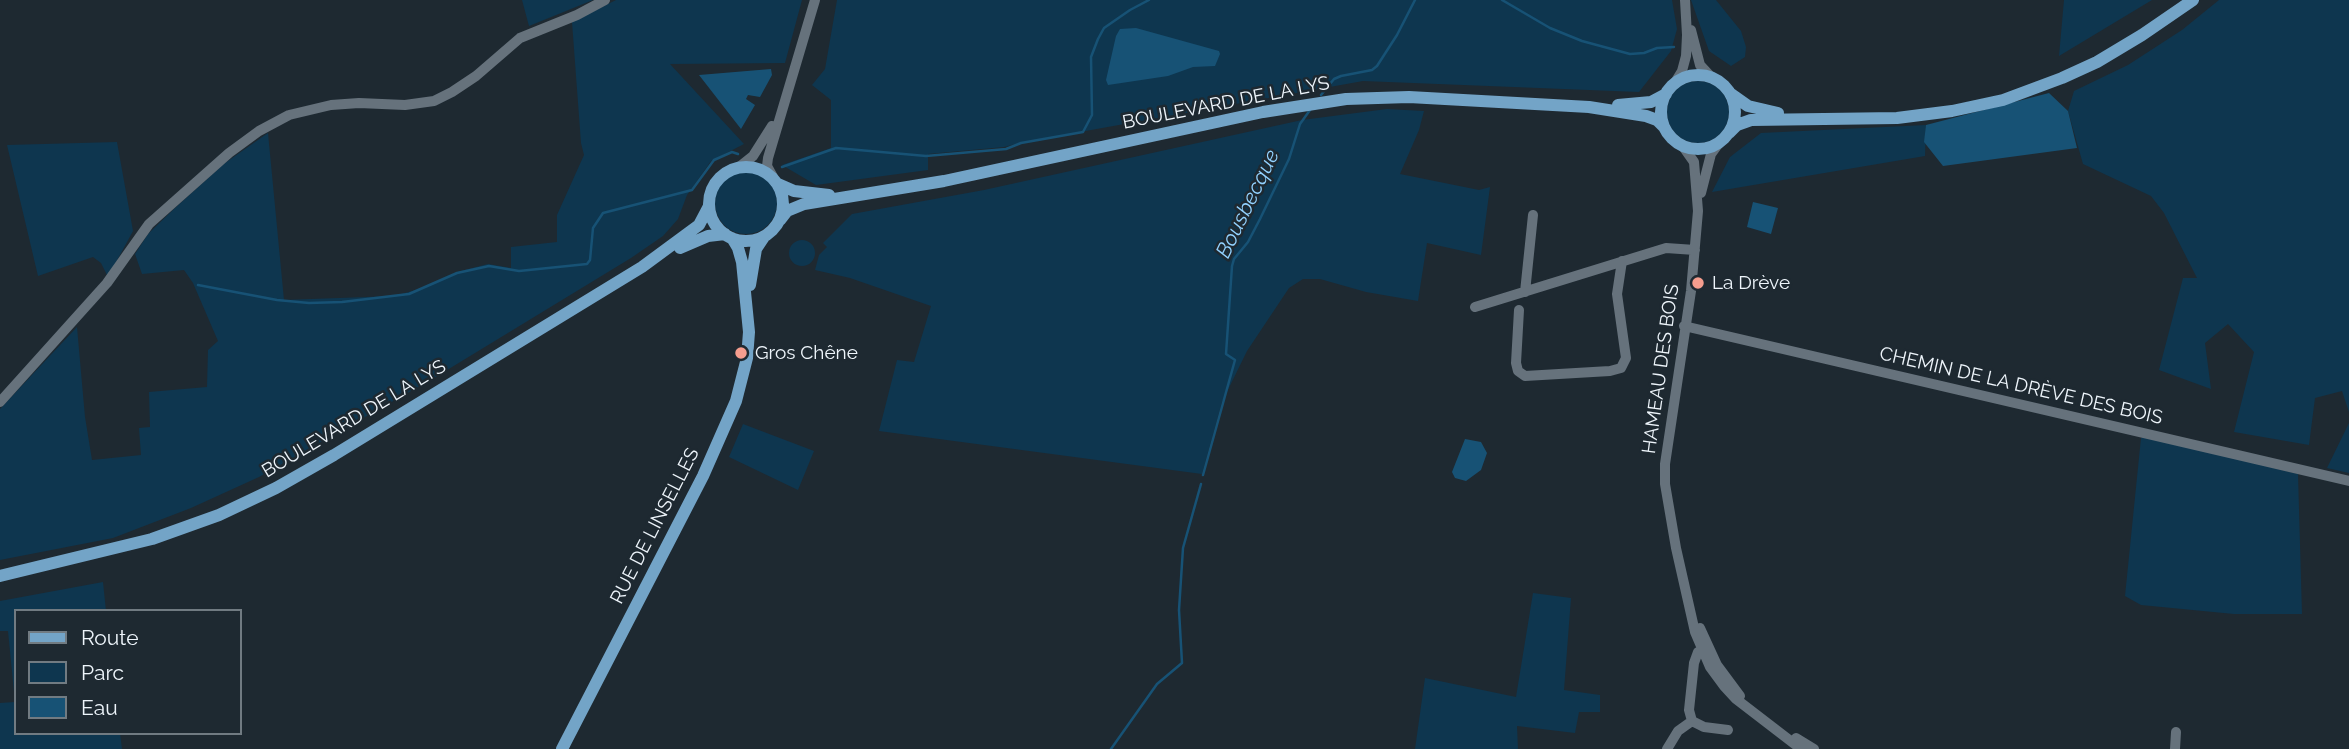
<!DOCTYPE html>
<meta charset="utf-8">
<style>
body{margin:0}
#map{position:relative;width:2349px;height:749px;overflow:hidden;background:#1e2931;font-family:Raleway,sans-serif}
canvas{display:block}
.legend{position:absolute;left:14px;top:609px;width:228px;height:126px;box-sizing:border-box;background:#1e2931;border:2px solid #717b82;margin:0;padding:9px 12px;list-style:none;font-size:21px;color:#eef5fb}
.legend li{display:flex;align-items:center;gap:14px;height:35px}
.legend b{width:35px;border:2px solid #717b82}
</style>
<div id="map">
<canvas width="2349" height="749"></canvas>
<ul class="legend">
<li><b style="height:9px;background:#73a4c7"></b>Route</li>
<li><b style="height:19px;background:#0e364f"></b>Parc</li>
<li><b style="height:19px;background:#175275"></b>Eau</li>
</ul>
</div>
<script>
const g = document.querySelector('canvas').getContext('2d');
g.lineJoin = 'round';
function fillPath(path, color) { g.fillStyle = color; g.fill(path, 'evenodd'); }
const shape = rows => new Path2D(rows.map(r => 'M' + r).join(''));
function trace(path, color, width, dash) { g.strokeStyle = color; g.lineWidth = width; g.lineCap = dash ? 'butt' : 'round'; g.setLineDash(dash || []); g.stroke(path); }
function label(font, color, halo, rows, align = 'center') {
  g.font = font + ' Raleway,sans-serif'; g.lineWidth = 5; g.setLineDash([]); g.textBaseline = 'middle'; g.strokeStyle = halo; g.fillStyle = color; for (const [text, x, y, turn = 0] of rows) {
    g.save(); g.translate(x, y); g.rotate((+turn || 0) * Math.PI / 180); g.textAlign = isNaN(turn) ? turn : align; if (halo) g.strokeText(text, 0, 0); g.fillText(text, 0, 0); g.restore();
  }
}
const green = shape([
 [522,0,593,0,529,26],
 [616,0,802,0,785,63,670,64,744,144,711,161,687,195,678,219,663,236,631,258,434,378,259,477,191,508,113,538,0,560,0,409,77,327,85,417,92,460,141,455,139,428,150,427,149,392,207,387,208,350,218,341,193,283,184,270,142,274,135,254,148,234,176,207,225,163,268,133,284,300,394,296,423,288,457,272,488,264,511,268,511,247,557,242,557,215,584,155,581,143,572,22],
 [837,0,1672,0,1677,29,1671,51,1639,92,1363,81,1019,143,1004,147,928,154,928,170,816,185,782,165,831,148,831,100,812,85,825,69],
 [1691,0,1716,0,1741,31,1746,47,1745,57,1731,66,1709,51],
 [2064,0,2152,0,2059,56],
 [2219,0,2349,0,2349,412,2342,391,2315,398,2309,445,2234,432,2254,352,2228,324,2205,343,2211,389,2159,370,2183,278,2197,278,2164,213,2151,196,2083,164,2068,111,2074,91,2128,65,2182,30],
 '1667 112a31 31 0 1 1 62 0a31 31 0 1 1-62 0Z',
 [1387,109,1424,111,1419,130,1400,174,1479,190,1490,187,1481,255,1427,243,1418,301,1366,292,1320,279,1303,279,1289,288,1247,351,1222,402,1202,474,879,431,897,360,914,362,931,306,850,278,815,270,819,255,827,247,823,243,852,214,984,190,1302,120],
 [1926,125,1925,156,1712,192,1730,157,1761,133],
 [117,142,133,231,108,277,101,263,93,257,38,276,7,145],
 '715 203a31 31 0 1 1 62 0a31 31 0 1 1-62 0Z',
 '789 253a13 13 0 1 1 26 0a13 13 0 1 1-26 0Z',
 [2349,423,2349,473,2327,468],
 [743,424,814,451,798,490,729,457],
 [2144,436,2298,474,2302,614,2234,614,2141,605,2125,596,2141,438],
 [103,582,106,611,16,611,16,733,120,733,122,749,0,749,0,703,15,702,8,631,0,631,0,601],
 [1533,593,1571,598,1564,690,1600,695,1600,712,1579,712,1575,733,1517,726,1518,749,1415,749,1425,678,1516,697]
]);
const water = shape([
 [1136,28,1219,51,1220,54,1215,66,1193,67,1168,76,1108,85,1106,80,1116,36,1120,29],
 [771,69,772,75,760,97,748,95,746,99,755,105,741,129,699,75],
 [2049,93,2068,111,2077,148,1943,166,1924,142,1926,125],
 [1753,202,1778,208,1771,234,1747,227],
 [1465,439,1481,442,1487,453,1481,470,1466,481,1455,478,1452,472]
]);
const stream = shape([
 [1502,0,1550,28,1582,41,1630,54,1644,53,1657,48,1674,47],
 [1321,95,1334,79,1341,76,1372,70,1377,66,1397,35,1415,0],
 [782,167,836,148,926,156,1006,149,1021,143,1083,132,1092,115,1091,57,1098,39,1104,28,1130,10,1149,0],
 [198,285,277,300,309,303,342,302,409,294,457,273,489,266,519,271,587,264,590,260,593,228,603,213,692,190,714,160,732,152,738,154],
 [1203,475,1235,360,1226,354,1232,266,1234,259,1248,242,1260,219,1289,159,1300,124,1310,110],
 [1111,749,1157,684,1182,663,1179,610,1183,548,1201,484]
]);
const minor = shape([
 [1691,30,1700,65,1712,78],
 [1674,84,1682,71,1686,56,1687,35,1685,0],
 [1682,145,1694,162,1698,211,1691,291,1665,464,1665,484,1676,548,1695,632,1710,667,1724,686,1736,699,1801,749],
 [738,168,753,156,772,126],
 [773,177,767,166,768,158,815,0],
 [1701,193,1711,154,1719,143],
 [1525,292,1533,215],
 [1475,307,1666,248,1695,250],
 [1519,310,1516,363,1518,371,1525,376,1610,371,1621,368,1626,358,1617,294,1622,261],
 [1684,326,2349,481],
 [0,402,107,283,149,224,229,153,259,131,289,115,331,105,359,103,405,105,434,101,452,92,476,76,520,38,577,15,605,0],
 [1700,628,1717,665,1740,696],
 [1692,721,1689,710,1694,663,1698,652,1705,648],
 [1692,721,1704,727,1728,730],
 [1796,738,1814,749],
 [1667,749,1678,731,1692,721],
 [2175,749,2176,732]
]);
const major = shape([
 '1661 112a37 37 0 1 1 74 0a37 37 0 1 1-74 0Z',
 [1731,94,1748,106,1778,113],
 [1618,105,1651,102,1666,94],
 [1729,133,1737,125,1751,120,1897,118,1952,111,2003,100,2062,78,2097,62,2142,35,2193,0],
 '709 204a37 37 0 1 1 74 0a37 37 0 1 1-74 0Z',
 [778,184,794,191,829,195],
 [780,220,787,211,804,204,944,181,1263,112,1346,99,1409,97,1589,107,1646,116,1657,120,1664,127],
 [680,248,708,236,725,234],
 [750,285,756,249,764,237],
 [0,576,152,539,219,515,276,488,334,455,642,267,699,225,709,206],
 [562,749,703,476,736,401,747,358,749,332,742,262,738,248,732,238]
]);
const markers = [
 [1698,283,7,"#f59d8e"],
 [741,353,7,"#f59d8e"]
];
const streetNames = [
 ["BOULEVARD DE LA LYS",1226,103,-11],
 ["HAMEAU DES BOIS",1661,369,-82],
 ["CHEMIN DE LA DRÈVE DES BOIS",2021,386,13],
 ["BOULEVARD DE LA LYS",354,419,-31],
 ["RUE DE LINSELLES",655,526,-63]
];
const poiNames = [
 ["La Drève",1712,283],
 ["Gros Chêne",755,353]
];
const waterNames = [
 ["Bousbecque",1248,204,-64]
];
fillPath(green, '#0e364f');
fillPath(water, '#175275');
trace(stream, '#175275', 2.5);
trace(minor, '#66727c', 10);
trace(major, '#73a4c7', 12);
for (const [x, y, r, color] of markers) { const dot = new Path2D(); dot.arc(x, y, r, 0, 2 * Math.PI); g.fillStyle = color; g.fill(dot); trace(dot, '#1e2931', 2.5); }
label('19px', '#eef5fb', '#1e2931', streetNames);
label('19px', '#eef5fb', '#1e2931', poiNames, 'left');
label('italic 21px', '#92d2ff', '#1e2931', waterNames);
</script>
